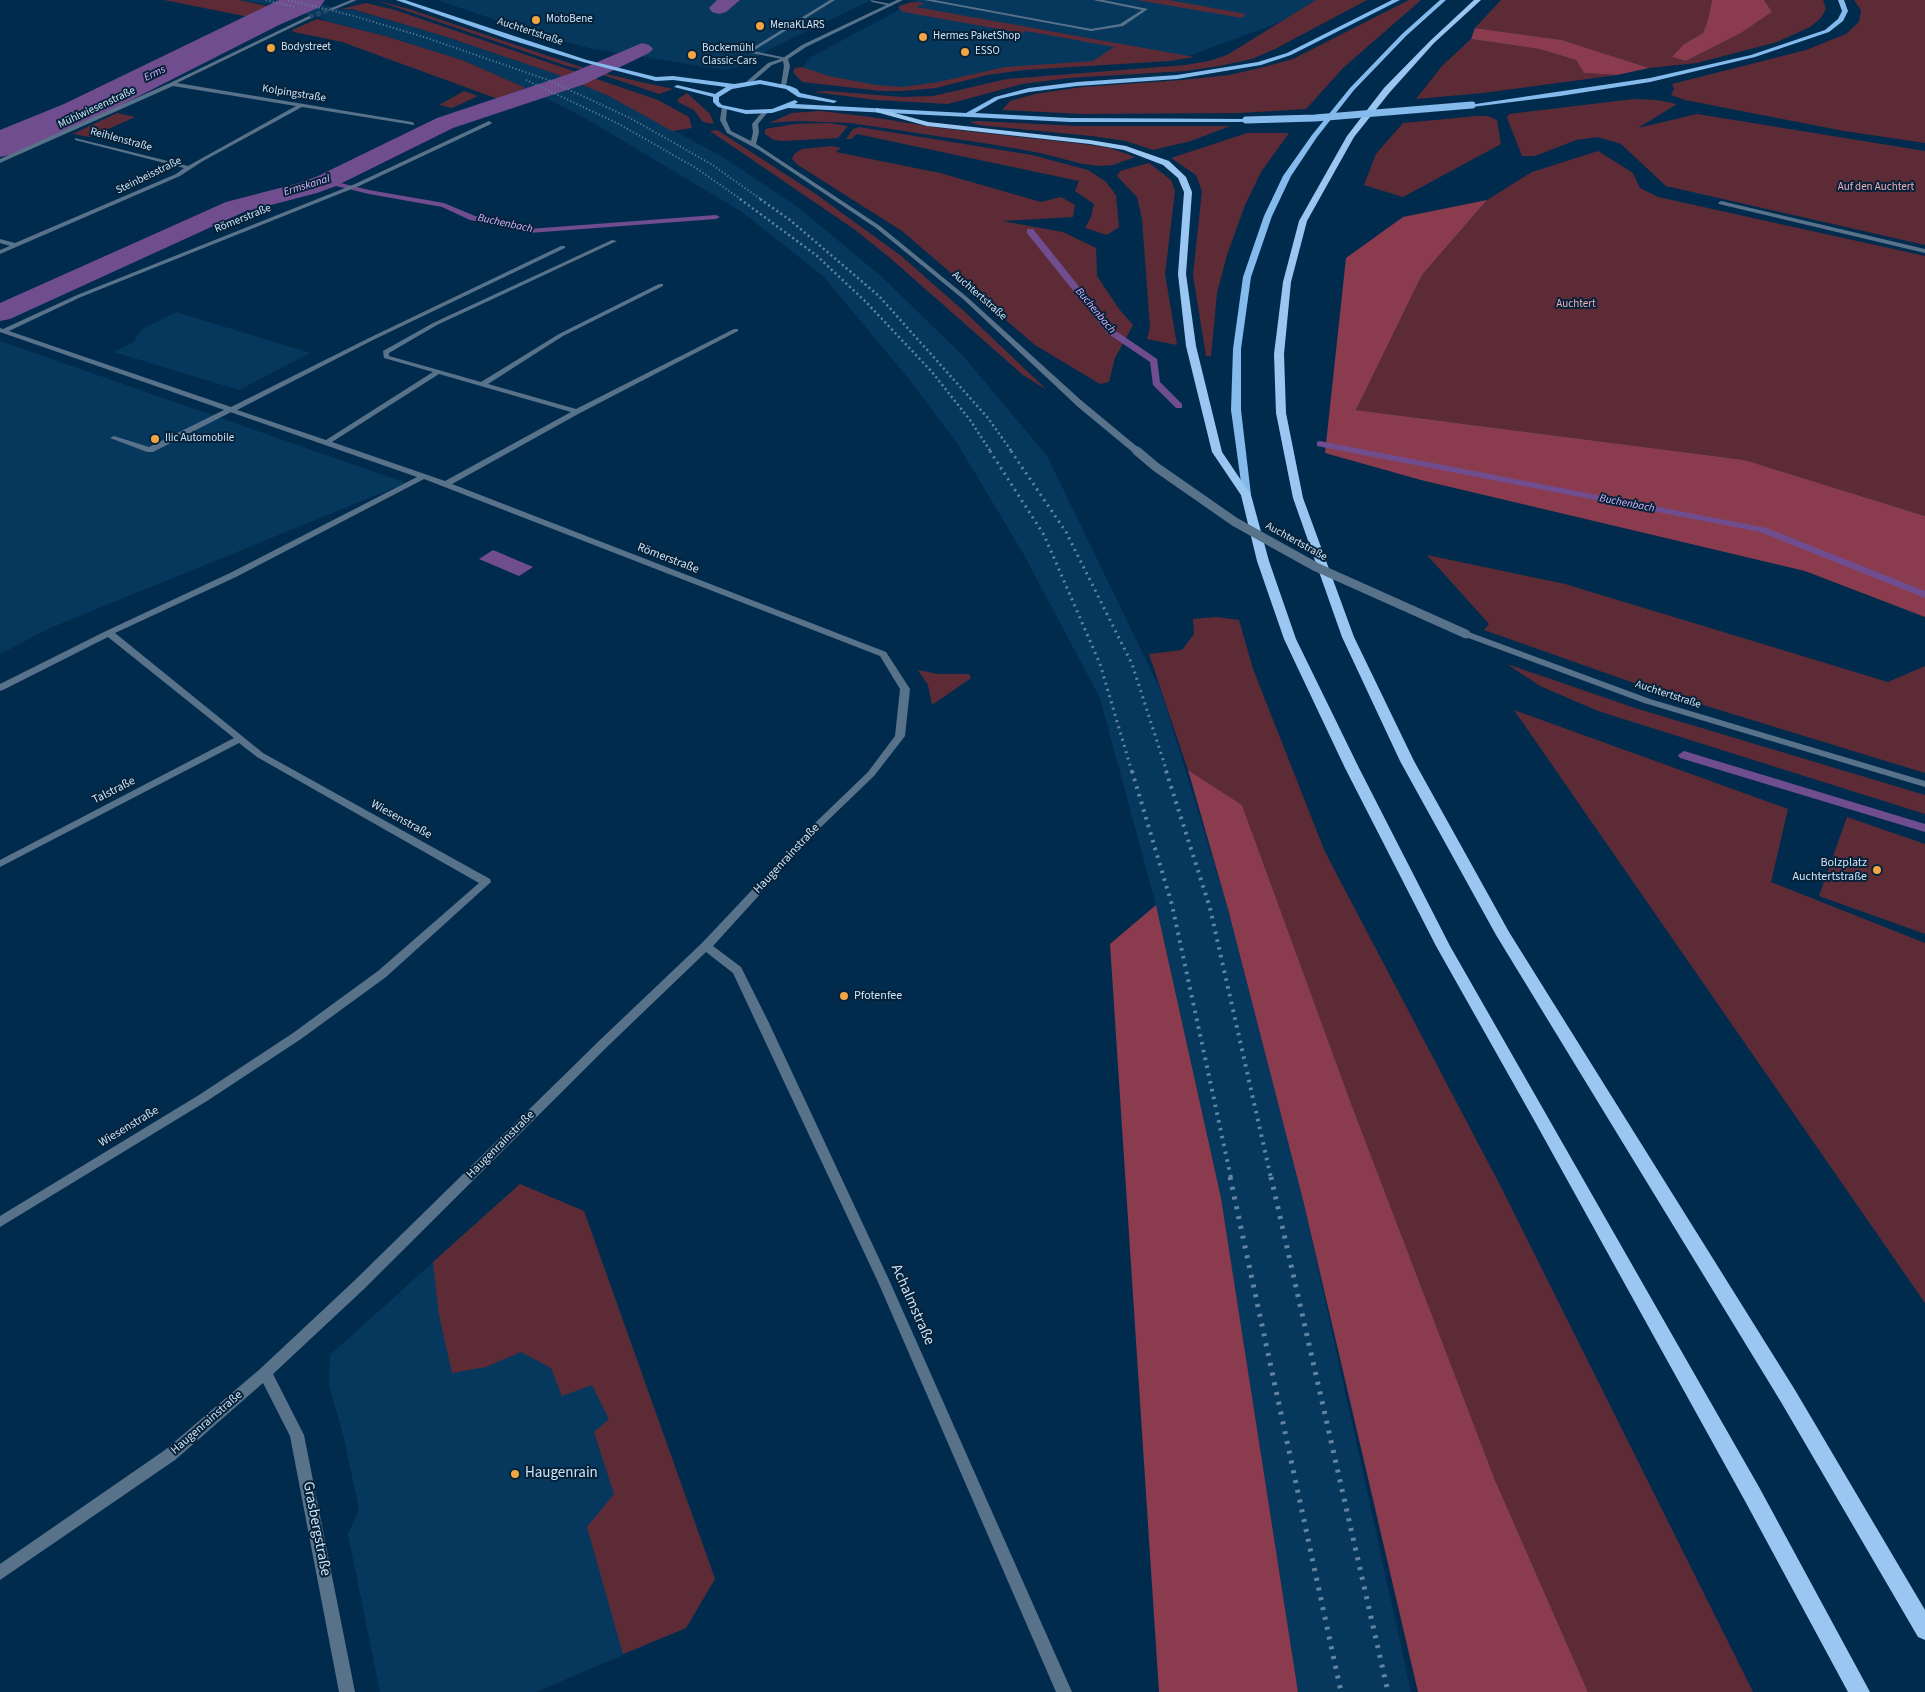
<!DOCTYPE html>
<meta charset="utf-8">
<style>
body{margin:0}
canvas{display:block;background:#012b4d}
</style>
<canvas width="1925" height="1692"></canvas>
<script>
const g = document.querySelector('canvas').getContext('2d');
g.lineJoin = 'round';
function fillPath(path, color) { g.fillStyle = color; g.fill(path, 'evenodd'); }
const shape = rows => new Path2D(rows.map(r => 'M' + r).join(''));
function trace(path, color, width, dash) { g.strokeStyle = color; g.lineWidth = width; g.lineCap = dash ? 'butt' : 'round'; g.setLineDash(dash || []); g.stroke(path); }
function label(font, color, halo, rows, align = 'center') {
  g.font = font + ' "Source Sans 3",sans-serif'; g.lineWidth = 4; g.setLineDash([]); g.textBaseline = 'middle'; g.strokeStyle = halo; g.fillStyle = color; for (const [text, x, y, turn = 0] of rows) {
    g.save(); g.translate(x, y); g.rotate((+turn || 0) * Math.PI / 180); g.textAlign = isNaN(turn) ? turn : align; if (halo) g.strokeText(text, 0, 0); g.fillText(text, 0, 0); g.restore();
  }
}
const built = shape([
 [239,0,304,0,345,10,351,9,444,36,556,74,609,96,721,156,799,208,882,277,964,357,1047,456,1161,691,1228,909,1303,1200,1411,1692,1298,1692,1221,1198,1156,905,1100,698,1023,553,957,443,909,379,824,277,742,212,585,118,526,88,462,60,385,36,323,20,322,18,261,3],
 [437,0,871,0,772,48,741,66,726,70,593,49,543,36],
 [918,0,1316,0,1283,21,1175,61,1008,69,901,89,798,74,811,57],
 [176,312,310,353,239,390,114,352,134,342,141,330],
 [0,341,406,483,50,628,0,654],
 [520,1184,584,1211,715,1579,686,1628,536,1692,380,1692,348,1534,359,1510,344,1438,329,1385,330,1355]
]);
const green = shape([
 [164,0,239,0,272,7,249,17],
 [375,0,409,9,584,68,580,69,567,66],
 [1137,0,1169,0,1246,14,1242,18],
 [1316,0,1367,0,1275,49,1252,59,1219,66,1185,71,1069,78,1022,84,948,104,876,100,814,92,827,91,902,97,933,96,1007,79,1185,65,1209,61,1227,55],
 [1409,0,1421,0,1343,68,1306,109,1240,113,1083,114,1002,110,1010,101,1035,94,1082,87,1182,80,1229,75,1264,67,1293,59],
 [1501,0,1712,0,1708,19,1703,33,1684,44,1673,57,1686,61,1741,33,1772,12,1764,0,1823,0,1826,9,1821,18,1810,27,1777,42,1697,63,1649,68,1562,40,1475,28],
 [1854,0,1925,0,1925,143,1844,131,1685,100,1671,95,1674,89,1672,84,1806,50,1846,34,1859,22,1861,10],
 [912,2,925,3,916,7,1194,57,1169,61,1024,70,987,75,936,88,902,91,881,91,802,82,793,72,795,68,802,67,829,76,876,85,903,87,938,82,1005,67,1093,61,1114,47,1026,31,1010,41,1004,40,1015,32,904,12,899,9,899,6],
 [366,3,395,10,658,100,689,117,692,128,672,131,609,96,556,74,444,36,352,9,341,9],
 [317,19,385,36,462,60,526,88,498,99,342,42,294,32,292,30],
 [1471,39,1539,49,1576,60,1584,73,1617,75,1483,93,1416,99,1442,66],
 [602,73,641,82,673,89,659,94,600,74],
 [464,91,478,96,452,108,439,105],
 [687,93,710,114,714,124,703,122,694,110,678,102,678,99],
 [1634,99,1657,100,1677,104,1638,128,1697,114,1925,151,1925,245,1666,186,1621,144,1598,137,1576,140,1535,156,1522,156,1507,118,1509,114],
 [821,111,871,117,939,128,1083,144,1110,148,1135,157,1113,165,1100,166,1083,164,1040,153,996,145,851,123,796,121,769,123,792,113],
 [117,113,135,117,90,137,73,134],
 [1477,116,1488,116,1497,120,1501,144,1403,197,1364,185,1376,154,1403,123],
 [977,121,1077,126,1230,126,1191,141,1153,150,1126,141,1091,136,978,125,970,122],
 [828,123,848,126,838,138,783,141,774,140,765,134,765,129,795,124],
 [859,127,1032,155,1088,170,1106,182,1116,195,1119,227,1107,235,1085,228,1091,217,1094,204,1075,191,1079,181,857,134,851,139,846,139,853,129],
 [717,130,813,192,900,255,965,312,1047,390,1023,375,889,257,854,229,710,131],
 [1247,133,1289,133,1261,172,1245,205,1227,255,1217,293,1211,356,1206,356,1193,275,1202,191,1196,175,1171,158],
 [832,146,841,148,836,152,940,173,1041,202,1061,197,1075,205,1073,217,1002,221,1063,232,1096,248,1097,276,1119,309,1133,325,1115,358,1109,382,1100,384,1035,345,902,231,798,165,792,159,794,154,802,149],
 [1598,151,1633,173,1640,188,1658,197,1925,256,1925,516,1745,460,1356,410,1422,275,1487,200,1532,172],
 [1149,163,1171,180,1175,191,1165,274,1177,345,1147,339,1150,327,1142,219,1137,197,1117,176,1120,171],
 [1427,555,1565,584,1888,682,1925,666,1925,773,1651,689,1484,630,1489,624],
 [1216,617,1239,620,1253,669,1325,852,1501,1187,1753,1692,1588,1692,1495,1480,1352,1106,1242,805,1188,770,1149,654,1182,650,1194,634,1193,619],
 [1507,664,1635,708,1925,795,1925,814,1598,711,1540,686],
 [918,670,938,674,969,674,971,678,932,705,928,685],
 [1514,710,1788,809,1771,882,1925,943,1925,1303],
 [1847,817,1925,844,1925,934,1819,896],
 [520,1184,584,1211,715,1579,686,1628,623,1654,587,1527,614,1494,594,1432,609,1419,592,1385,562,1396,551,1368,521,1352,486,1367,452,1373,439,1315,433,1262]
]);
const forest = shape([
 [1712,0,1764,0,1772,12,1741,33,1686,61,1672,57,1684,44,1703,33,1708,19],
 [1475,28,1562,40,1649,68,1617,75,1584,73,1576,60,1539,49,1471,39],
 [1487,200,1422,275,1356,410,1745,460,1925,516,1925,617,1805,571,1421,480,1325,453,1346,258,1403,217],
 [1188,770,1242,805,1352,1106,1495,1480,1588,1692,1418,1692,1303,1200,1228,909],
 [1156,905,1221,1198,1298,1692,1159,1692,1110,944]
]);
const water = shape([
 [493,550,533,567,519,576,479,559]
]);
const stream = shape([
 [324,179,369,190,444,203,475,216,529,229,716,215,720,217,716,219,529,233,470,220,442,207,369,194,324,183,324,179],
 [1027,229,1033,229,1113,329,1157,359,1160,382,1182,404,1182,408,1176,408,1153,385,1150,362,1107,333,1027,233,1027,229],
 [1320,441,1767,528,1925,591,1925,598,1760,532,1317,446,1317,442,1320,441],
 [1684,751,1925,824,1925,832,1680,758,1678,755,1684,751]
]);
const canal = shape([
 [717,0,740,0,726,12,719,14,712,12,709,8,717,0],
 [642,43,649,45,653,49,649,53,585,84,453,128,336,186,317,193,244,212,10,319,0,321,0,303,226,202,299,183,318,176,437,118,569,74,642,43]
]);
const river = shape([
 [279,0,325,0,320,7,279,25,92,120,14,154,0,157,0,130,64,104,279,0]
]);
const minorTunnel = shape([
 [309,17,331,9]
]);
const service = shape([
 [830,0,835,0,753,51,787,58,787,60,746,52,830,0],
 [870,0,891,4,893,5,891,6,872,2,870,0],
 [924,0,934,0,1091,29,1120,24,1142,10,1093,0,1103,0,1148,9,1123,26,1091,31,924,0],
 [1721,201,1925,249,1925,253,1719,204,1718,203,1721,201],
 [228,408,235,410,153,452,147,452,110,438,114,436,149,447,228,408]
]);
const minor = shape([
 [351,0,357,0,333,10,329,9,351,0],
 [309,16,311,18,177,83,412,122,414,123,414,125,302,107,203,161,180,176,0,254,0,250,10,246,0,243,0,239,15,243,176,174,184,168,75,140,75,138,188,166,296,106,173,86,2,162,0,163,0,159,170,83,309,16],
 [722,107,727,108,726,120,731,131,751,141,753,132,752,124,763,111,767,111,768,112,758,124,759,132,756,144,880,226,967,297,1083,402,1083,406,1077,406,963,299,876,228,759,150,727,133,720,120,722,107],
 [489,121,492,123,491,124,359,186,81,297,9,331,231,407,369,338,561,246,565,246,565,248,373,340,237,410,326,440,433,372,384,358,383,351,433,323,612,240,617,241,437,325,389,353,389,356,481,382,559,334,659,284,663,284,663,286,563,336,488,384,576,409,734,329,738,329,738,331,580,413,452,484,886,652,910,689,905,736,874,776,822,826,713,946,741,967,769,1023,890,1282,1072,1692,1056,1692,878,1282,733,973,706,952,609,1045,364,1289,273,1374,304,1435,355,1692,339,1692,290,1436,263,1383,175,1460,0,1580,0,1564,165,1450,260,1369,354,1281,601,1039,702,943,816,822,868,772,895,736,900,689,880,656,424,479,236,577,115,633,263,753,490,879,491,882,386,977,301,1039,207,1101,0,1227,0,1216,199,1095,293,1033,378,971,479,883,257,757,239,743,0,867,0,860,234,738,108,637,3,690,0,691,0,684,106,631,230,573,417,477,0,332,0,328,3,329,77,295,355,184,489,121],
 [439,374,571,412,445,481,332,442,439,374],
 [1466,631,1650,699,1925,781,1925,787,1644,703,1463,636,1462,634,1463,632,1466,631]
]);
const tertiary = shape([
 [897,0,903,0,806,47,788,59,790,66,786,86,781,85,784,66,783,61,772,65,750,84,745,83,768,63,783,58,802,45,897,0]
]);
const primary = shape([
 [396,0,405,0,587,60,656,77,673,76,734,84,760,80,790,86,797,89,800,93,837,101,834,103,798,97,786,89,760,84,732,89,719,97,719,102,722,105,746,110,772,109,795,100,798,102,795,104,966,113,995,97,1029,88,1077,82,1177,75,1258,62,1287,53,1392,0,1400,0,1291,55,1261,65,1177,79,1077,86,1029,92,999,99,975,113,1070,118,1248,119,1248,121,1246,122,1070,122,788,108,772,113,746,114,718,107,713,102,713,97,674,87,677,85,715,94,726,87,673,80,656,81,583,62,508,39,396,0],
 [1440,0,1446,0,1406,36,1354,90,1317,137,1291,176,1272,216,1251,277,1241,349,1241,410,1251,495,1246,498,1243,497,1231,410,1233,349,1243,277,1264,216,1283,176,1312,135,1350,88,1402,34,1440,0],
 [1838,0,1844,0,1848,11,1843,21,1829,32,1755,57,1650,82,1560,96,1472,107,1469,105,1650,78,1751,55,1825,30,1838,19,1842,11,1838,0]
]);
const trunk = shape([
 [1474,0,1481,0,1434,43,1390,92,1354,137,1307,221,1291,282,1284,354,1286,413,1303,498,1354,637,1414,761,1509,932,1795,1390,1925,1610,1925,1640,1918,1637,1781,1402,1496,935,1400,761,1342,637,1293,498,1276,413,1274,354,1283,282,1299,221,1347,136,1384,88,1430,41,1474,0],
 [876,108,928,122,1090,140,1126,146,1169,161,1186,177,1192,192,1186,274,1196,346,1222,452,1251,495,1269,561,1296,639,1359,768,1450,946,1759,1487,1870,1692,1848,1692,1745,1501,1534,1120,1436,946,1345,768,1284,639,1257,561,1241,495,1212,452,1186,346,1178,274,1184,192,1178,178,1163,165,1124,150,1090,144,927,126,876,112,876,108]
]);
const railFar4 = shape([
 [266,0,295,7],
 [288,0,354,16,424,37,548,80,630,118,711,164,762,200],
 [526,80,619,124,696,168,742,200]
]);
const railFar3 = shape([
 [740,199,816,255,866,302,932,372,970,420,991,452],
 [760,199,790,220,879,296,988,418,1012,452]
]);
const railFar2 = shape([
 [990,451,1044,535,1100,664,1132,772],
 [1011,451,1066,532,1132,664,1167,772]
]);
const railFar1 = shape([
 [1132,771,1172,905,1231,1178],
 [1166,771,1210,908,1271,1178]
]);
const rail = shape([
 [1230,1177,1341,1692],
 [1271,1177,1388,1692]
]);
const minorBridgeFar1 = shape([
 [1080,404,1138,452]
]);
const minorBridge = shape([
 [1137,451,1156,467,1235,522,1316,567,1466,634]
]);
const primaryBridge = shape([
 [1246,120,1315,118,1472,105]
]);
const markers = [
 [536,20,5,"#f3a443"],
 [760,26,5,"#f3a443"],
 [923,37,5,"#f3a443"],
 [271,48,5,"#f3a443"],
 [965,52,5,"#f3a443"],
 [692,55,5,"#f3a443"],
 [155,439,5,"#f3a443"],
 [1877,870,5,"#f3a443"],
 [844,996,5,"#f3a443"],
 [515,1474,5,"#f3a443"]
];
const farPoinames = [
 ["MotoBene",546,20],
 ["MenaKLARS",770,26],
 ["Hermes PaketShop",933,37],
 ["Bodystreet",281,48],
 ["Bockemühl",702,49],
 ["Classic-Cars",702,62],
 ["ESSO",975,52],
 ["Ilic Automobile",165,439]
];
const farStreetnames = [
 ["Auchtertstraße",530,32,18],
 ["Kolpingstraße",294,94,9],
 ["Mühlwiesenstraße",97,108,-25],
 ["Reihlenstraße",121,140,15],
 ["Steinbeisstraße",149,176,-26],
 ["Römerstraße",243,219,-22],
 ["Auchtertstraße",979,296,41],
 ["Auchtertstraße",1296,542,29],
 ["Auchtertstraße",1668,695,18]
];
const farWaternames = [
 ["Erms",155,74,-26],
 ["Ermskanal",307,186,-17],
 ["Buchenbach",505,224,12],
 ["Buchenbach",1095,311,50],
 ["Buchenbach",1627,504,11]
];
const farParknames = [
 ["Auf den Auchtert",1876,188],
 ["Auchtert",1576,305]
];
const streetNames = [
 ["Römerstraße",668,559,21],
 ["Talstraße",114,791,-27],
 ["Wiesenstraße",401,820,29],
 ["Haugenrainstraße",787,859,-47],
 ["Wiesenstraße",129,1127,-31],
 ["Haugenrainstraße",501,1145,-45],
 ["Haugenrainstraße",207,1423,-41]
];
const poiNames = [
 ["Bolzplatz",1867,863],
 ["Auchtertstraße",1867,877],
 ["Pfotenfee",854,996,"left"]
];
const nearStreetnames = [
 ["Achalmstraße",912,1305,66],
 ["Grasbergstraße",316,1529,79]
];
const nearPoinames = [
 ["Haugenrain",525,1474]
];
fillPath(built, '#06385d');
fillPath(green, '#5d2b36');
fillPath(forest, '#8a3b4d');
fillPath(water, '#704d8e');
fillPath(stream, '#704d8e');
fillPath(canal, '#704d8e');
fillPath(river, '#704d8e');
trace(minorTunnel, '#204767', 5, [5, 2.5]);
fillPath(service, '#58728a');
fillPath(minor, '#58728a');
fillPath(tertiary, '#58728a');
fillPath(primary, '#84baec');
fillPath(trunk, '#99c7f2');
trace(railFar4, '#63849f', 2, [1, 2.5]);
trace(railFar3, '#63849f', 2.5, [2, 3]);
trace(railFar2, '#63849f', 3, [2, 4.5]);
trace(railFar1, '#63849f', 4, [2.5, 5.5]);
trace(rail, '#63849f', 5, [3, 7]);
trace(minorBridgeFar1, '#58728a', 7);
trace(minorBridge, '#58728a', 9);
trace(primaryBridge, '#84baec', 7);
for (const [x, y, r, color] of markers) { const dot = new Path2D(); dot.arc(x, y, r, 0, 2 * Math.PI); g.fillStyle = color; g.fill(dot); trace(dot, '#062239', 2); }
label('11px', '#cee4f9', '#062239', farPoinames, 'left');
label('11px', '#cee4f9', '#062239', farStreetnames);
label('italic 11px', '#dab3fe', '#062239', farWaternames);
label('11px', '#f3adb8', '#062239', farParknames);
label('12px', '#cee4f9', '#062239', streetNames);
label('12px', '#cee4f9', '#062239', poiNames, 'right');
label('15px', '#cee4f9', '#062239', nearStreetnames);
label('15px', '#cee4f9', '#062239', nearPoinames, 'left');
</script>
